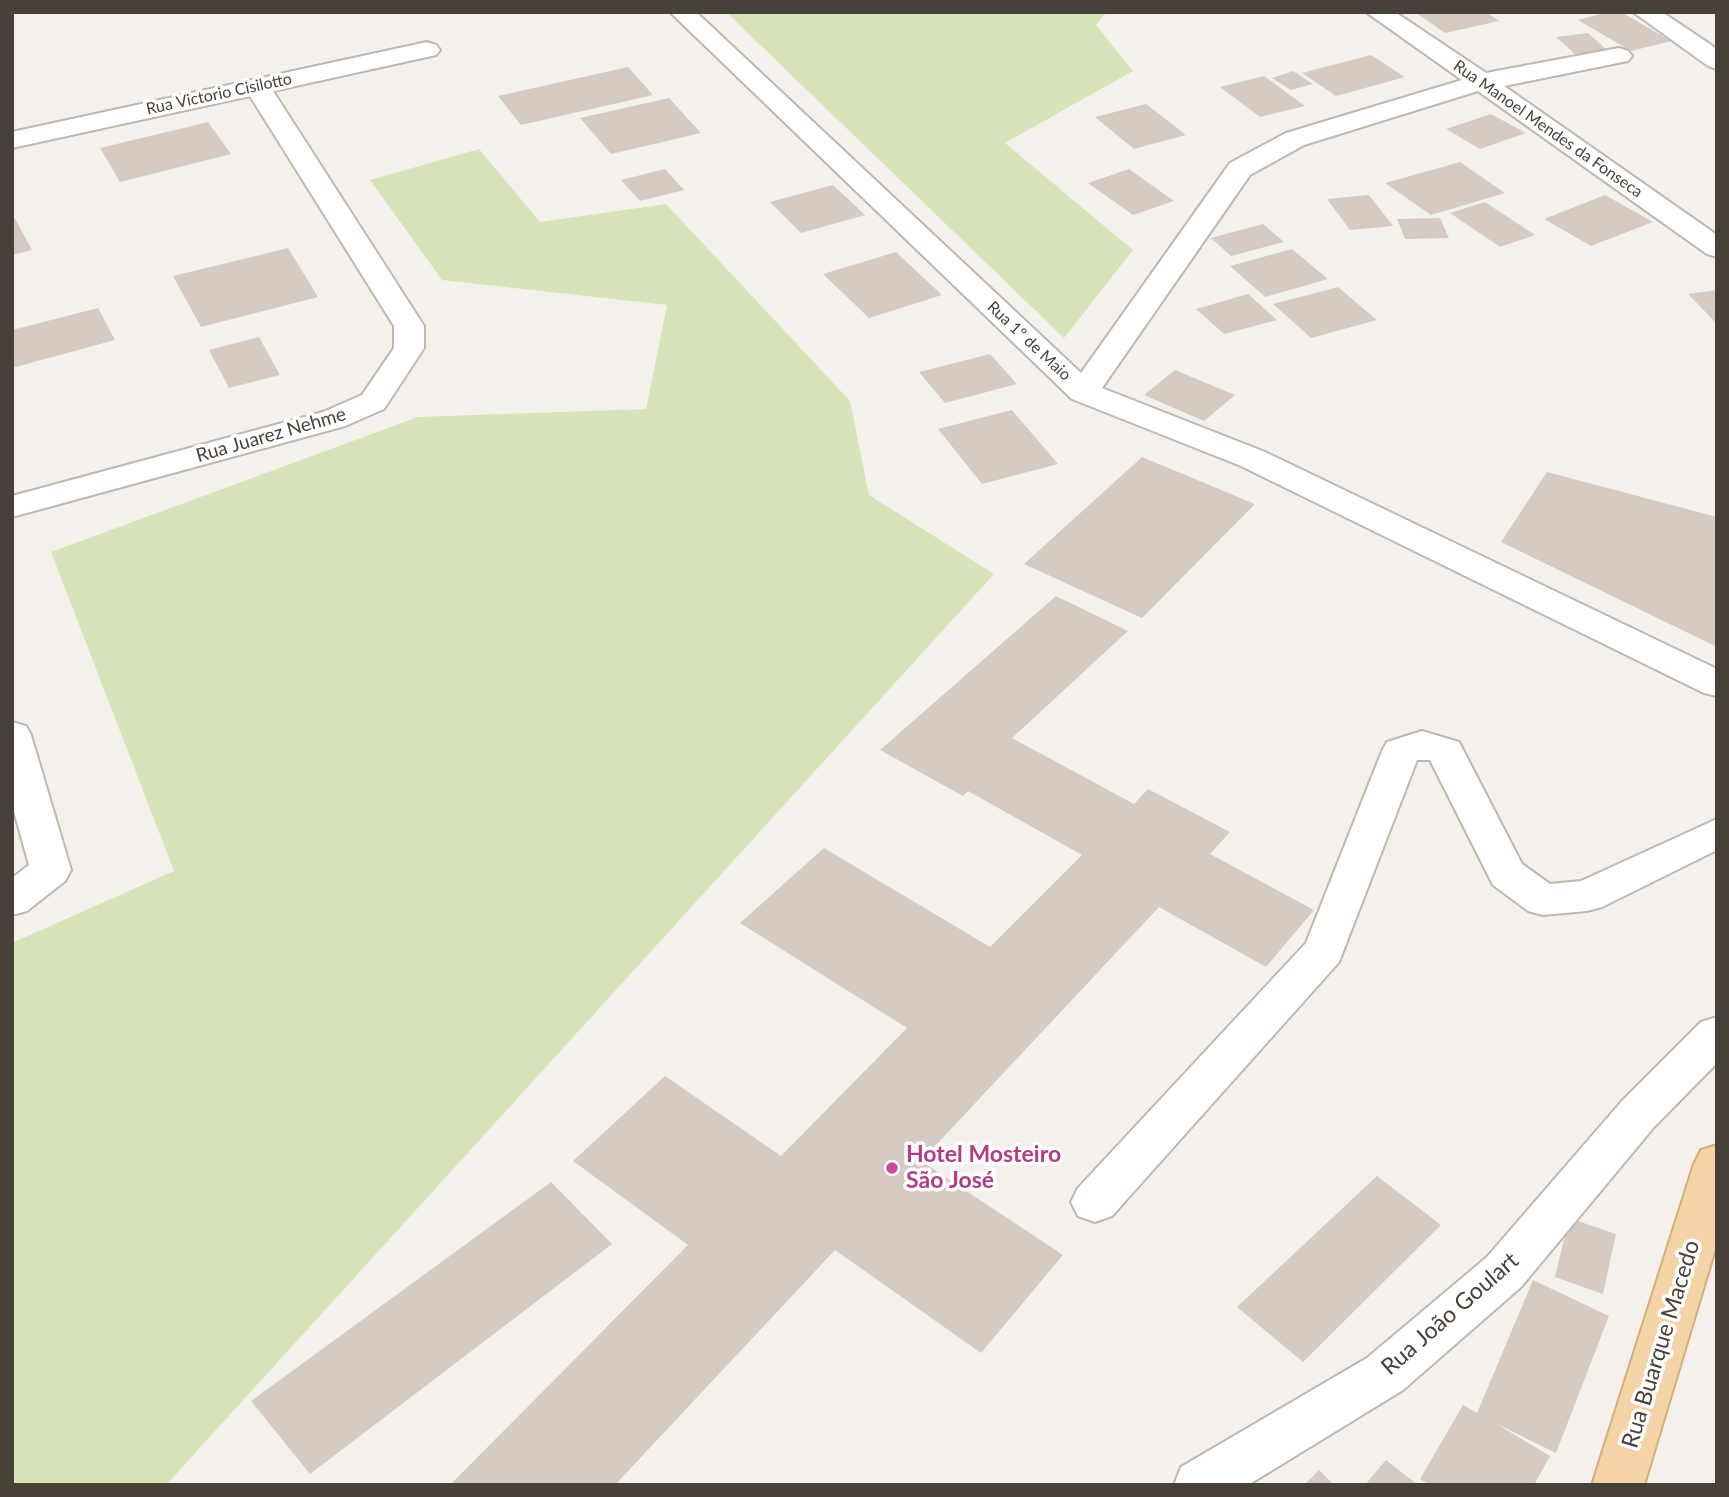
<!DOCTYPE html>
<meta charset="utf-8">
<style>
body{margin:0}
#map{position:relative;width:1729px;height:1497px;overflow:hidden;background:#f4f1ec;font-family:Lato,sans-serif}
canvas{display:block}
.frame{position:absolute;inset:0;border:14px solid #48413a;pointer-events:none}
</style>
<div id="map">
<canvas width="1729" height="1497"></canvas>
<div class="frame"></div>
</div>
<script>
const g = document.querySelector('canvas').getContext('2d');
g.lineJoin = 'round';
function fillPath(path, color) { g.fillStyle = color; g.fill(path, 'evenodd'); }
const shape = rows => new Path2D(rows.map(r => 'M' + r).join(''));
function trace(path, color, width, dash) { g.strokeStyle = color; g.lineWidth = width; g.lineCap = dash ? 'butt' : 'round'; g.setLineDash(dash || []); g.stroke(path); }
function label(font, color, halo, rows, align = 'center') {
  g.font = font + ' Lato,sans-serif'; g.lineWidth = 7; g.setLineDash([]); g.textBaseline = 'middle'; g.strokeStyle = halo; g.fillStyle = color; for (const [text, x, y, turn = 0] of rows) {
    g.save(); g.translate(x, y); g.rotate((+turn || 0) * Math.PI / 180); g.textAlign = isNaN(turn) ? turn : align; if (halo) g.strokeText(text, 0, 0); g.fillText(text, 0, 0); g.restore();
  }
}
const green = shape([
 [726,12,1106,12,1096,25,1133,71,1005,143,1133,250,1064,338],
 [479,149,540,222,666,204,850,401,869,495,994,574,166,1485,12,1485,12,943,174,871,51,552,418,417,646,409,667,305,442,280,370,180]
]);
const building = shape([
 [1415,12,1486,12,1499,21,1445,33],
 [1608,12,1621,12,1671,41,1631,51,1578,20],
 [1588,33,1607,50,1575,54,1556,37],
 [1371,55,1405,77,1336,96,1302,73],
 [628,67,653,95,521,125,498,96],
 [1293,71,1313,84,1291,90,1272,78],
 [1264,76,1305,106,1260,117,1220,87],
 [669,98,701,133,611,154,580,118],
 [1146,104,1186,135,1134,149,1095,117],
 [1491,114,1526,133,1480,149,1446,129],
 [208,122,231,154,120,182,100,148],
 [1460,162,1505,193,1431,215,1385,183],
 [665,169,684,190,640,201,621,180],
 [1129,169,1174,201,1133,215,1088,183],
 [833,185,865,215,801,233,770,202],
 [1369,195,1393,226,1350,230,1327,199],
 [1605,195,1653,222,1591,246,1544,219],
 [1485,202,1535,235,1500,247,1450,213],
 [12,213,32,250,12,255],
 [1440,218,1449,238,1405,239,1397,219],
 [1263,224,1284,242,1231,256,1211,238],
 [288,248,318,297,201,327,173,276],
 [1292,249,1328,279,1265,297,1230,266],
 [896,252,942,295,869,318,823,274],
 [1338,287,1377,320,1311,338,1273,304],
 [1717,290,1717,324,1688,294],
 [1248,294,1277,320,1224,334,1196,309],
 [98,308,115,340,12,368,12,330],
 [259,337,280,375,229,388,209,350],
 [990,354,1017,384,945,403,919,372],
 [1175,370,1235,395,1204,421,1144,395],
 [1012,410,1058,464,982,484,938,429],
 [1142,457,1255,504,1142,618,1024,564],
 [1547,472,1717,517,1717,647,1501,542],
 [1056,596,1128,631,1012,738,1134,804,1148,789,1230,832,1210,854,1314,910,1266,967,1159,907,921,1161,1063,1255,981,1353,835,1250,615,1485,450,1485,688,1245,573,1161,665,1076,781,1156,907,1028,740,923,824,848,990,947,1082,855,968,791,963,796,880,750],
 [1377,1176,1441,1225,1303,1362,1237,1307],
 [551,1182,612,1244,310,1474,251,1401],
 [1569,1218,1616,1234,1603,1294,1555,1277],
 [1533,1280,1609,1316,1556,1453,1495,1423,1550,1456,1534,1485,1430,1485,1420,1479,1463,1405,1477,1413],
 [1386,1460,1418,1485,1365,1485],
 [1319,1470,1334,1485,1304,1485]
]);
const minor = shape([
 [670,12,696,12,1081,373,1230,163,1286,133,1462,80,1366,12,1395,12,1486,73,1619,48,1628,51,1632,56,1628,61,1504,86,1717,235,1717,257,1707,254,1478,91,1304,145,1250,175,1102,388,1265,452,1717,669,1717,696,1704,693,1241,466,1072,399,670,12],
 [1633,12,1662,12,1717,49,1717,69,1708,66,1633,12],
 [427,42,436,45,440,50,436,55,273,91,424,326,424,348,384,409,345,426,12,517,12,496,323,412,362,395,394,348,394,326,250,96,12,148,12,132,427,42],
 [12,722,26,726,31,735,71,870,65,881,27,911,12,915,12,878,29,865,12,804,12,722],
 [1422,731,1459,742,1522,864,1550,884,1581,881,1717,819,1717,850,1602,907,1587,911,1543,915,1528,911,1493,885,1430,760,1417,760,1339,962,1112,1216,1095,1222,1078,1216,1071,1202,1078,1188,1306,943,1382,751,1387,742,1422,731],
 [1717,1017,1717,1063,1654,1127,1521,1287,1403,1390,1248,1485,1174,1485,1181,1467,1367,1358,1487,1257,1622,1101,1701,1022,1717,1017]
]);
const major = shape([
 [1717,1145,1717,1243,1644,1485,1592,1485,1694,1164,1701,1150,1717,1145]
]);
const markers = [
 [892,1168,7,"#d1479c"]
];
const farStreetnames = [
 ["Rua Victorio Cisilotto",219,94,-12],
 ["Rua Manoel Mendes da Fonseca",1548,129,35],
 ["Rua 1º de Maio",1029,341,43]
];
const streetNames = [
 ["Rua Juarez Nehme",271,435,-16]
];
const nearHotelnames = [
 ["Hotel Mosteiro",906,1155],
 ["São José",906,1181]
];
const nearStreetnames = [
 ["Rua João Goulart",1450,1314,-41],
 ["Rua Buarque Macedo",1661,1344,-73]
];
fillPath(green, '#d7e4ba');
fillPath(building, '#d5cbc3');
trace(minor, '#bfb7b0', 4);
trace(major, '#d8ad77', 4);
fillPath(minor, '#fff');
fillPath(major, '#f4d3a6');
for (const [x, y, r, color] of markers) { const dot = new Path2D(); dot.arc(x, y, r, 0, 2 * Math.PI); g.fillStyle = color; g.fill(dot); trace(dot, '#fff', 2.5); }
label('16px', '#48413a', '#fff', farStreetnames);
label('19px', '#48413a', '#fff', streetNames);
label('bold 23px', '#b23c85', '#fff', nearHotelnames, 'left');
label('23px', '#48413a', '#fff', nearStreetnames);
</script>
